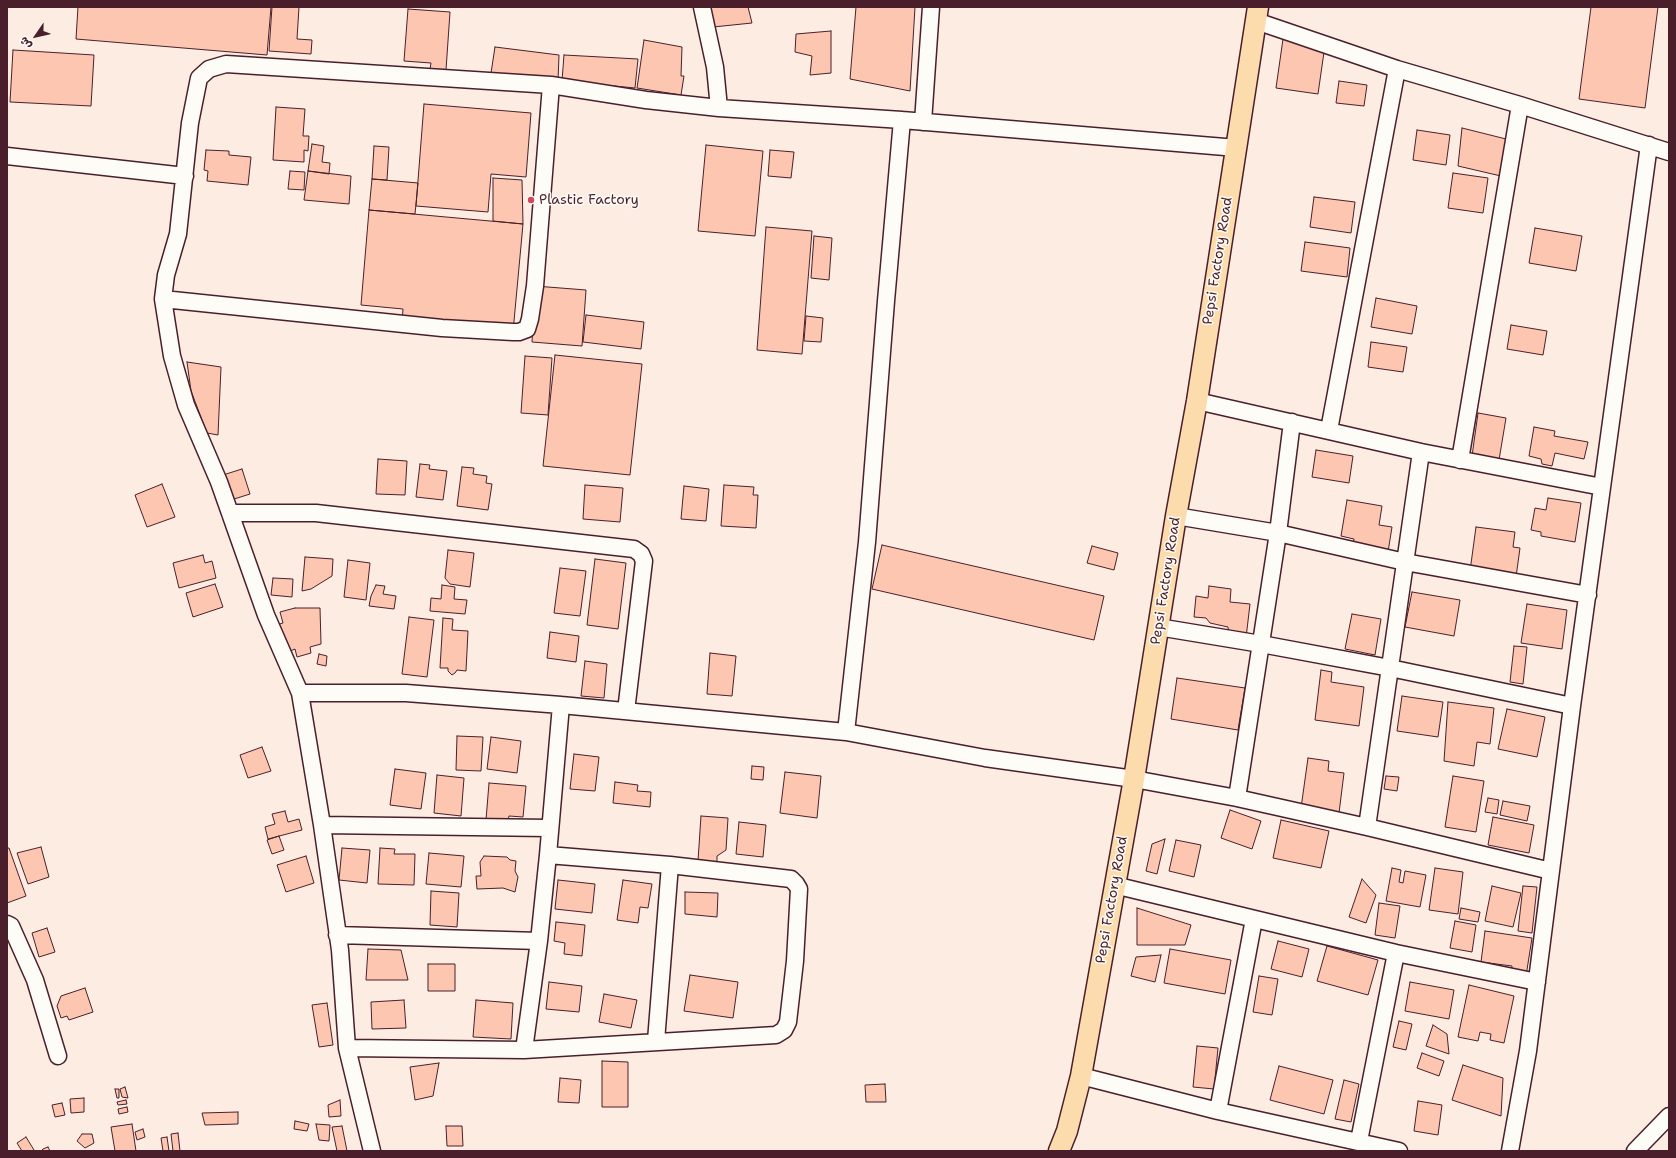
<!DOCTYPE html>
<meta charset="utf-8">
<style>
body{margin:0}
#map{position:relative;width:1676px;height:1158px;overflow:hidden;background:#fdece2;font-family:"Shantell Sans","Playpen Sans Arabic",sans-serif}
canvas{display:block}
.frame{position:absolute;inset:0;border:8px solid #4a1f2b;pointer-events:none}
.north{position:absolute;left:16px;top:16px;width:40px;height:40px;-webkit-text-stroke:3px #fdfcf7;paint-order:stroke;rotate:236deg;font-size:11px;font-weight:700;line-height:16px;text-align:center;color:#4a1f2b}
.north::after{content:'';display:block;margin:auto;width:14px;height:18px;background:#4a1f2b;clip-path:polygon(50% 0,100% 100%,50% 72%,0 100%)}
</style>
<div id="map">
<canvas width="1676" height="1158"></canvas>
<div class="frame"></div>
<div class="north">ش</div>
</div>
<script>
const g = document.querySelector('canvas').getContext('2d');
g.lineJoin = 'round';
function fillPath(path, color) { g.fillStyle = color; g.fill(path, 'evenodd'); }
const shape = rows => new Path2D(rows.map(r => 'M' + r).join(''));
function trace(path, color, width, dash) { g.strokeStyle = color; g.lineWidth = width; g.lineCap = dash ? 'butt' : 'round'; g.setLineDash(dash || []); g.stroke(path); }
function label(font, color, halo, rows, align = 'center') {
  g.font = font + ' "Shantell Sans",sans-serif'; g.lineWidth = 3; g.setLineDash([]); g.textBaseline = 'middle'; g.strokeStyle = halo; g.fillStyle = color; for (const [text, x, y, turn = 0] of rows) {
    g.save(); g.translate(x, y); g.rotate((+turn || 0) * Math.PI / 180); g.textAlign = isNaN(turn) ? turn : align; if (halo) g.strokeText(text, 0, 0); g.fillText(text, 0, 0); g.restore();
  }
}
const building = shape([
 [78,7,271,7,267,55,76,39,78,7],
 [272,7,299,7,297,39,312,40,311,54,269,51,272,7],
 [709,7,748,7,752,23,713,27,709,7],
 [856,7,915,7,910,91,850,79,856,7],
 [1591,7,1658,7,1645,108,1579,99,1591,7],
 [408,9,450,12,446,70,430,69,431,63,404,61,408,9],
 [831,31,831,73,810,75,812,56,795,52,796,34,831,31],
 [1283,39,1325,45,1318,94,1276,88,1283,39],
 [644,40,682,47,681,76,684,76,681,95,637,88,644,40],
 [495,47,559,55,558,81,491,73,495,47],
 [13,50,94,55,91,106,10,102,13,50],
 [564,55,638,59,635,88,562,81,564,55],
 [1339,81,1367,85,1364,106,1336,103,1339,81],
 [424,104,531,113,526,177,491,174,488,212,416,206,424,104],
 [276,107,305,109,303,136,309,136,308,151,304,150,304,162,273,160,276,107],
 [1462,128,1510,140,1501,176,1458,166,1462,128],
 [1417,130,1450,135,1446,165,1413,160,1417,130],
 [312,144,324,146,322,162,330,163,329,174,308,171,312,144],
 [706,145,763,151,755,236,698,231,706,145],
 [374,146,389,147,387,180,372,179,374,146],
 [206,150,229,151,229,155,251,157,248,185,207,181,208,171,204,170,206,150],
 [770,150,794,152,791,178,768,176,770,150],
 [290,171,305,172,304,190,288,189,290,171],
 [308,171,351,176,349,204,304,200,308,171],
 [1453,173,1488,178,1483,213,1448,208,1453,173],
 [493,178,522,180,523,224,493,221,493,178],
 [372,179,418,183,415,214,369,210,372,179],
 [1314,197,1355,202,1351,233,1310,227,1314,197],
 [369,210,523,224,513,332,402,321,403,309,361,305,369,210],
 [766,227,812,231,802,354,757,350,766,227],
 [1535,228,1582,236,1576,271,1529,263,1535,228],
 [814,236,832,238,829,280,811,278,814,236],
 [1305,242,1350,248,1347,277,1301,271,1305,242],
 [535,286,586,290,582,346,532,342,535,286],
 [1376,298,1417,306,1412,334,1371,327,1376,298],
 [586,315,644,322,641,349,583,342,586,315],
 [806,316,823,318,821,342,804,341,806,316],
 [1511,325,1547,331,1543,355,1507,349,1511,325],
 [1371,342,1407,347,1403,372,1368,367,1371,342],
 [555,355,642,364,630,475,543,466,555,355],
 [525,356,552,358,548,415,521,413,525,356],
 [187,362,221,367,218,435,207,433,191,391,187,362],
 [1478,413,1506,418,1499,460,1472,456,1478,413],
 [1534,427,1555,431,1554,436,1588,442,1584,459,1555,453,1552,466,1542,464,1541,459,1529,456,1534,427],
 [1316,450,1353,456,1349,483,1312,477,1316,450],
 [378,459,407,461,405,495,376,494,378,459],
 [420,464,430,465,429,469,447,471,443,500,416,497,420,464],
 [462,467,474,468,473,474,487,476,486,483,492,484,488,510,457,506,462,467],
 [242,469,250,494,231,500,223,475,242,469],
 [162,484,175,517,147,527,135,495,162,484],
 [585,485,623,488,620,522,583,519,585,485],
 [724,485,754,487,753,495,758,495,756,528,721,526,724,485],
 [684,486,709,489,706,521,681,519,684,486],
 [1548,498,1581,503,1575,542,1541,536,1541,532,1531,530,1535,508,1546,510,1548,498],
 [1347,500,1382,506,1379,525,1392,527,1388,552,1353,546,1354,539,1341,536,1347,500],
 [1476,527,1515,532,1513,547,1520,548,1516,577,1470,571,1476,527],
 [882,545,1104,596,1094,640,872,589,882,545],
 [1092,546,1118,553,1114,570,1087,563,1092,546],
 [448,550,474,553,470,587,450,584,445,578,448,550],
 [203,555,205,563,212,561,216,578,179,588,173,563,203,555],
 [305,557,333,559,332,576,311,589,302,591,305,557],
 [595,559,626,563,618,629,587,625,595,559],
 [348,560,370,563,366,600,344,597,348,560],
 [560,568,586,571,580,616,554,613,560,568],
 [273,578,293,579,292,597,271,595,273,578],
 [215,584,223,607,193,617,186,593,215,584],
 [376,585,385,586,383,594,396,596,394,609,369,606,371,596,376,585],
 [442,585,455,587,454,599,467,600,465,614,430,611,431,598,441,599,442,585],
 [1209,586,1231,589,1230,602,1250,604,1246,638,1229,636,1228,627,1210,623,1206,618,1194,617,1196,596,1208,598,1209,586],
 [1412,592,1460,600,1454,636,1405,627,1412,592],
 [1527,604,1567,610,1562,649,1521,643,1527,604],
 [295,608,320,608,321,644,310,647,311,653,297,657,295,649,288,652,276,625,283,623,280,612,295,608],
 [1352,614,1381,619,1375,655,1345,649,1352,614],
 [409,617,434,620,427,677,402,674,409,617],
 [443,618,453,619,452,630,468,631,466,671,457,670,455,673,452,675,448,671,448,668,440,668,443,618],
 [550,632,579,636,576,662,547,658,550,632],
 [1514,646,1527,647,1523,684,1510,682,1514,646],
 [710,653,736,656,732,696,707,694,710,653],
 [319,654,327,656,326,666,317,664,319,654],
 [585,661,607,664,604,698,581,696,585,661],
 [1321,670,1332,672,1331,682,1364,687,1359,726,1315,720,1321,670],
 [1177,678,1245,688,1238,730,1171,719,1177,678],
 [1402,696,1443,702,1438,737,1397,731,1402,696],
 [1448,702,1494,708,1490,744,1477,742,1474,766,1444,761,1448,702],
 [1507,709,1545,717,1537,757,1498,749,1507,709],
 [457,736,483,737,481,771,456,770,457,736],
 [491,737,521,741,517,773,487,769,491,737],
 [262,747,271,771,248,778,240,755,262,747],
 [574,754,599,757,595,791,570,789,574,754],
 [1308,758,1329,761,1328,771,1344,773,1339,813,1301,808,1308,758],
 [752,766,764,767,763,780,751,779,752,766],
 [395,769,426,773,421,809,390,805,395,769],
 [785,772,821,776,817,818,780,813,785,772],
 [437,775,464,778,461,816,434,813,437,775],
 [1386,776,1399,777,1397,791,1384,789,1386,776],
 [1453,776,1484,781,1476,832,1445,827,1453,776],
 [615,782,638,785,637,791,651,792,650,807,613,803,615,782],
 [489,783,526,786,523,817,509,816,508,821,486,820,489,783],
 [1488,798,1499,800,1497,814,1485,812,1488,798],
 [1503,801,1530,806,1527,821,1500,815,1503,801],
 [1230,810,1261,821,1252,849,1221,838,1230,810],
 [285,811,288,822,299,819,302,830,268,839,265,827,275,824,272,814,285,811],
 [701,816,728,818,726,850,717,856,717,862,698,861,701,816],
 [1493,817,1534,825,1529,853,1488,845,1493,817],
 [1281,820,1329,831,1321,868,1273,858,1281,820],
 [739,822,766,825,763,857,736,854,739,822],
 [279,836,284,850,272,854,267,840,279,836],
 [1165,839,1157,874,1146,871,1152,844,1165,839],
 [1176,840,1201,845,1194,877,1169,871,1176,840],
 [41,847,49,877,28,884,17,853,41,847],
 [7,848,9,848,26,896,7,903,7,848],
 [342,848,370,850,367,883,339,880,342,848],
 [380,848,395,849,394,854,415,854,414,885,378,884,380,848],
 [429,853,464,856,461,887,426,884,429,853],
 [306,856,314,883,286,892,277,865,306,856],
 [484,856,507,857,510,860,516,861,515,871,518,877,515,892,503,888,477,889,476,876,481,876,480,862,484,856],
 [1392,868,1401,870,1399,882,1403,883,1405,871,1426,875,1420,907,1386,901,1392,868],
 [1435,868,1463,872,1458,914,1429,910,1435,868],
 [1362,879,1376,895,1366,923,1349,917,1362,879],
 [558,880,595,884,592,913,555,909,558,880],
 [623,880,652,884,648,908,640,907,638,923,617,920,623,880],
 [1492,886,1521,893,1513,927,1485,921,1492,886],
 [1523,886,1537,887,1532,933,1518,931,1523,886],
 [431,891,459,893,457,927,430,925,431,891],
 [685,892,718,893,717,917,685,914,685,892],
 [1379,903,1400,906,1395,938,1375,935,1379,903],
 [1137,908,1191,925,1185,945,1137,945,1137,908],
 [1461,908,1480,912,1478,922,1459,919,1461,908],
 [1455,921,1476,925,1472,952,1450,948,1455,921],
 [556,922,585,925,582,956,564,954,565,943,554,941,556,922],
 [47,928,55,952,39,957,32,933,47,928],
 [1485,931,1532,938,1526,976,1511,974,1512,966,1481,962,1485,931],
 [1278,941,1309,949,1302,977,1271,969,1278,941],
 [1327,946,1378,960,1368,995,1317,981,1327,946],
 [368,949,401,950,408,980,366,980,368,949],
 [1170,949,1231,960,1225,994,1164,983,1170,949],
 [1161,955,1155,982,1131,976,1136,957,1161,955],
 [428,964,455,964,455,991,428,991,428,964],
 [690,975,738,982,733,1018,684,1011,690,975],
 [1259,976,1278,979,1272,1015,1253,1012,1259,976],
 [549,982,582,986,579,1012,546,1009,549,982],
 [1410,982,1454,990,1449,1019,1405,1011,1410,982],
 [1469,985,1514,996,1504,1043,1490,1040,1491,1034,1480,1032,1478,1041,1458,1037,1469,985],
 [85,988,93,1012,69,1020,67,1016,61,1018,57,1006,61,996,85,988],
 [604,994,637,1000,631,1028,599,1022,604,994],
 [404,1000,406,1028,372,1029,371,1002,404,1000],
 [476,1000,513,1003,511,1039,473,1037,476,1000],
 [327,1003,333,1045,319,1047,312,1005,327,1003],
 [1399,1021,1412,1024,1406,1050,1393,1047,1399,1021],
 [1433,1025,1447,1034,1449,1054,1426,1046,1433,1025],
 [1197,1046,1218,1048,1214,1089,1193,1087,1197,1046],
 [1422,1053,1444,1061,1439,1076,1417,1068,1422,1053],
 [602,1061,628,1062,628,1107,602,1107,602,1061],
 [439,1063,433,1096,415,1100,410,1067,439,1063],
 [1463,1065,1503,1078,1501,1116,1452,1100,1463,1065],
 [1279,1066,1333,1080,1324,1114,1270,1100,1279,1066],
 [560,1078,581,1080,579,1103,558,1102,560,1078],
 [1344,1080,1359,1084,1351,1122,1335,1119,1344,1080],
 [885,1084,886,1102,866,1102,865,1085,885,1084],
 [125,1087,128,1098,122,1097,120,1089,125,1087],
 [115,1089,119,1089,119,1098,117,1098,115,1089],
 [84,1098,84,1112,71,1113,70,1099,84,1098],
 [126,1100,127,1104,118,1105,117,1102,126,1100],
 [340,1100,341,1116,329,1117,328,1105,340,1100],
 [1418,1101,1442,1105,1438,1135,1414,1131,1418,1101],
 [62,1103,65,1115,55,1117,52,1105,62,1103],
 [127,1107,128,1112,119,1114,118,1109,127,1107],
 [238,1112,238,1124,205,1125,202,1113,238,1112],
 [295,1121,309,1124,307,1131,294,1129,295,1121],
 [132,1124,136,1151,115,1151,111,1127,132,1124],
 [316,1124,330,1125,329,1141,319,1140,316,1124],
 [342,1126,347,1151,337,1151,332,1127,342,1126],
 [446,1126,462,1126,463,1146,447,1146,446,1126],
 [143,1129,145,1137,137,1140,135,1132,143,1129],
 [178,1133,180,1151,173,1151,171,1134,178,1133],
 [82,1134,92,1134,94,1143,85,1148,77,1141,82,1134],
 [26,1137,34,1150,32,1151,22,1151,17,1143,26,1137],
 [167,1137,169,1151,163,1151,161,1138,167,1137],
 [48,1147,50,1151,41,1151,43,1149,48,1147]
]);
const minor = shape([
 [702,7,715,67,719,108],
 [1256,21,1397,69,1520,105,1669,152],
 [923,122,931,7],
 [7,156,185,176],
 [163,299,442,328,513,332,519,332,527,329,530,319,535,286,551,85],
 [1197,401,1421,452,1602,487],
 [1329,430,1397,69],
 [1460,460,1520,105],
 [230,513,316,513,634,549,641,554,644,561,626,711],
 [1176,516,1278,533,1405,562,1588,595],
 [1158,627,1261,644,1390,668,1572,706],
 [300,693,406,693,561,705,846,732,985,758,1134,779,1237,798,1367,827,1551,871],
 [846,732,867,542,886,301,902,120],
 [1237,798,1278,533,1292,422],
 [322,825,549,828],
 [1367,827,1421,452],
 [1114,885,1396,953,1537,982],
 [7,924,11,926,35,980,58,1056],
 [337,935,539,941],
 [656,1041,670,865],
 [347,1048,524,1050,776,1035,784,1030,788,1022,795,961,799,889,796,884,791,879,670,865,548,855],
 [524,1050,539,941,548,855,561,705],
 [1081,1076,1218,1111,1399,1151],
 [1218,1111,1254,919],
 [1359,1141,1396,953],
 [372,1151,347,1048,340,950,322,825,300,693,266,615,219,482,186,405,172,356,163,299,166,275,178,234,190,123,199,78,209,69,226,64,551,85,646,100,719,108,902,120,1237,148],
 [1510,1151,1528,1051,1572,706,1649,145],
 [1635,1151,1669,1116]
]);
const major = shape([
 [1059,1151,1067,1131,1081,1076,1134,779,1176,516,1197,401,1258,7]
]);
const markers = [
 [531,200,4,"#d1495b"]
];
const poiNames = [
 ["Plastic Factory",539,200]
];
const streetNames = [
 ["Pepsi Factory Road",1218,261,-81],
 ["Pepsi Factory Road",1166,581,-81],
 ["Pepsi Factory Road",1112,900,-80]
];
fillPath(building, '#fdc6b0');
trace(building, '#4a1f2b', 1);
trace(minor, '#4a1f2b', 19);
trace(major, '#4a1f2b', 23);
trace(minor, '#fdfcf7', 16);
trace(major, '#fcdcac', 20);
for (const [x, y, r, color] of markers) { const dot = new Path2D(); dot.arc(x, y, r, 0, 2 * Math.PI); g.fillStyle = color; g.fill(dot); trace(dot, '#fdfcf7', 1.5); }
label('14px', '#4a1f2b', '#fdfcf7', poiNames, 'left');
label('14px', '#4a1f2b', '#fdfcf7', streetNames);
</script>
